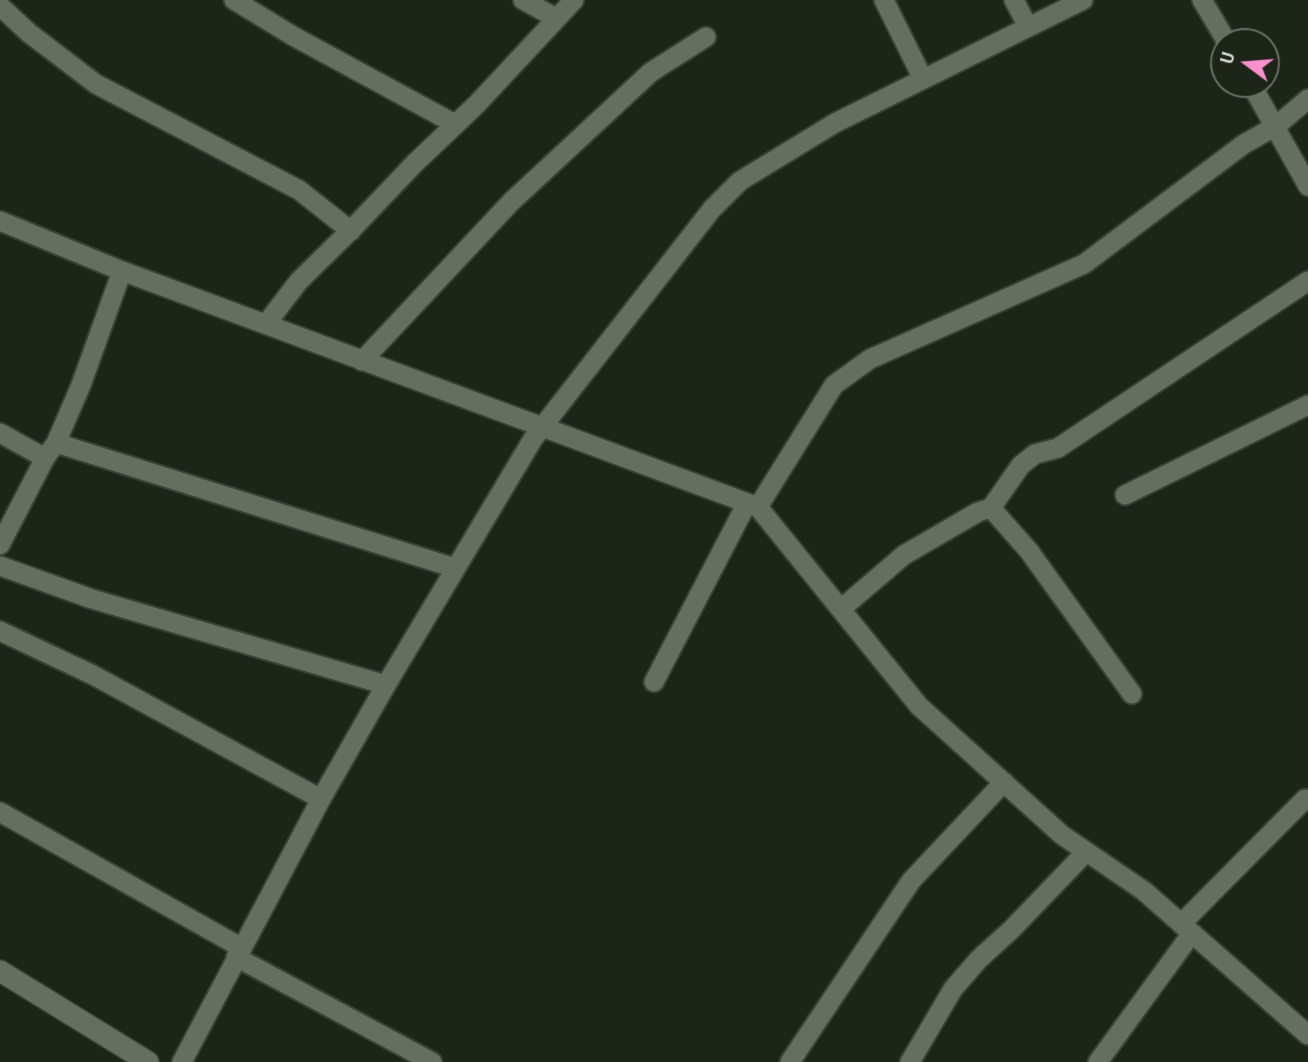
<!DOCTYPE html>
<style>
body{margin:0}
#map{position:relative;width:1308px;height:1062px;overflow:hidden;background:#1c2518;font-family:"Archivo Narrow",sans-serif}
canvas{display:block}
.north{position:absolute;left:1210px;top:28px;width:70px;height:70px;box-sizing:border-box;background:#1c2518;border:2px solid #686f64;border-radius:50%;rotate:286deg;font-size:19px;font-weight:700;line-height:28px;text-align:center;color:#d9dfd6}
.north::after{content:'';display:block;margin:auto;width:24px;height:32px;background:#f890cc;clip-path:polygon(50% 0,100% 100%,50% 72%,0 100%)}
</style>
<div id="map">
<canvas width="1308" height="1062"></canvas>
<div class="north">U</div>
</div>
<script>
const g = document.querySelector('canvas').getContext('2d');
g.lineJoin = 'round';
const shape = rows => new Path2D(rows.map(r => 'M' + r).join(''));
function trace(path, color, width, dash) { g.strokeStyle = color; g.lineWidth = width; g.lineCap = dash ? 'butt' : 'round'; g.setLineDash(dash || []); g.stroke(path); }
const street = shape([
 [234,0,293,36,455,124],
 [523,0,556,18],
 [884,0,923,79],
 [1014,0,1028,27],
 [1202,0,1227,42],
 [0,6,29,33,96,84,299,190,351,231],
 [1251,84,1308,186],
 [0,221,122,271,758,507,919,706,1062,835,1144,891,1308,1035],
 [266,324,299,281,354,227,415,163,477,104,574,0],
 [362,361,511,202,651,72,706,37],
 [0,433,45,458],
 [56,443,455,568],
 [1125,495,1308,405],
 [758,507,834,385,870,359,1084,264,1244,144,1276,126,1308,99],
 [991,508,1021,465,1035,454,1058,448,1308,281],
 [0,545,45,458,56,443,81,385,122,271],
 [0,566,92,599,386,685],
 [841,609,904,555,978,512,991,508,1029,551,1132,694],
 [0,631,93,675,321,799],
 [654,682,747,503],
 [0,812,242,948],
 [1181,924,1305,799],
 [236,957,432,1062],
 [182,1062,321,799,386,685,533,439,712,209,740,181,835,123,1083,0],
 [790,1062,911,881,1004,782],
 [910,1062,953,989,979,959,1012,929,1086,852],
 [1098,1062,1192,933]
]);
const secondary = shape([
 [0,971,148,1062]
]);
trace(street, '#394036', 23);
trace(secondary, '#394036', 24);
trace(street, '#646f5f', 19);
trace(secondary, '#646f5f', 21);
</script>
